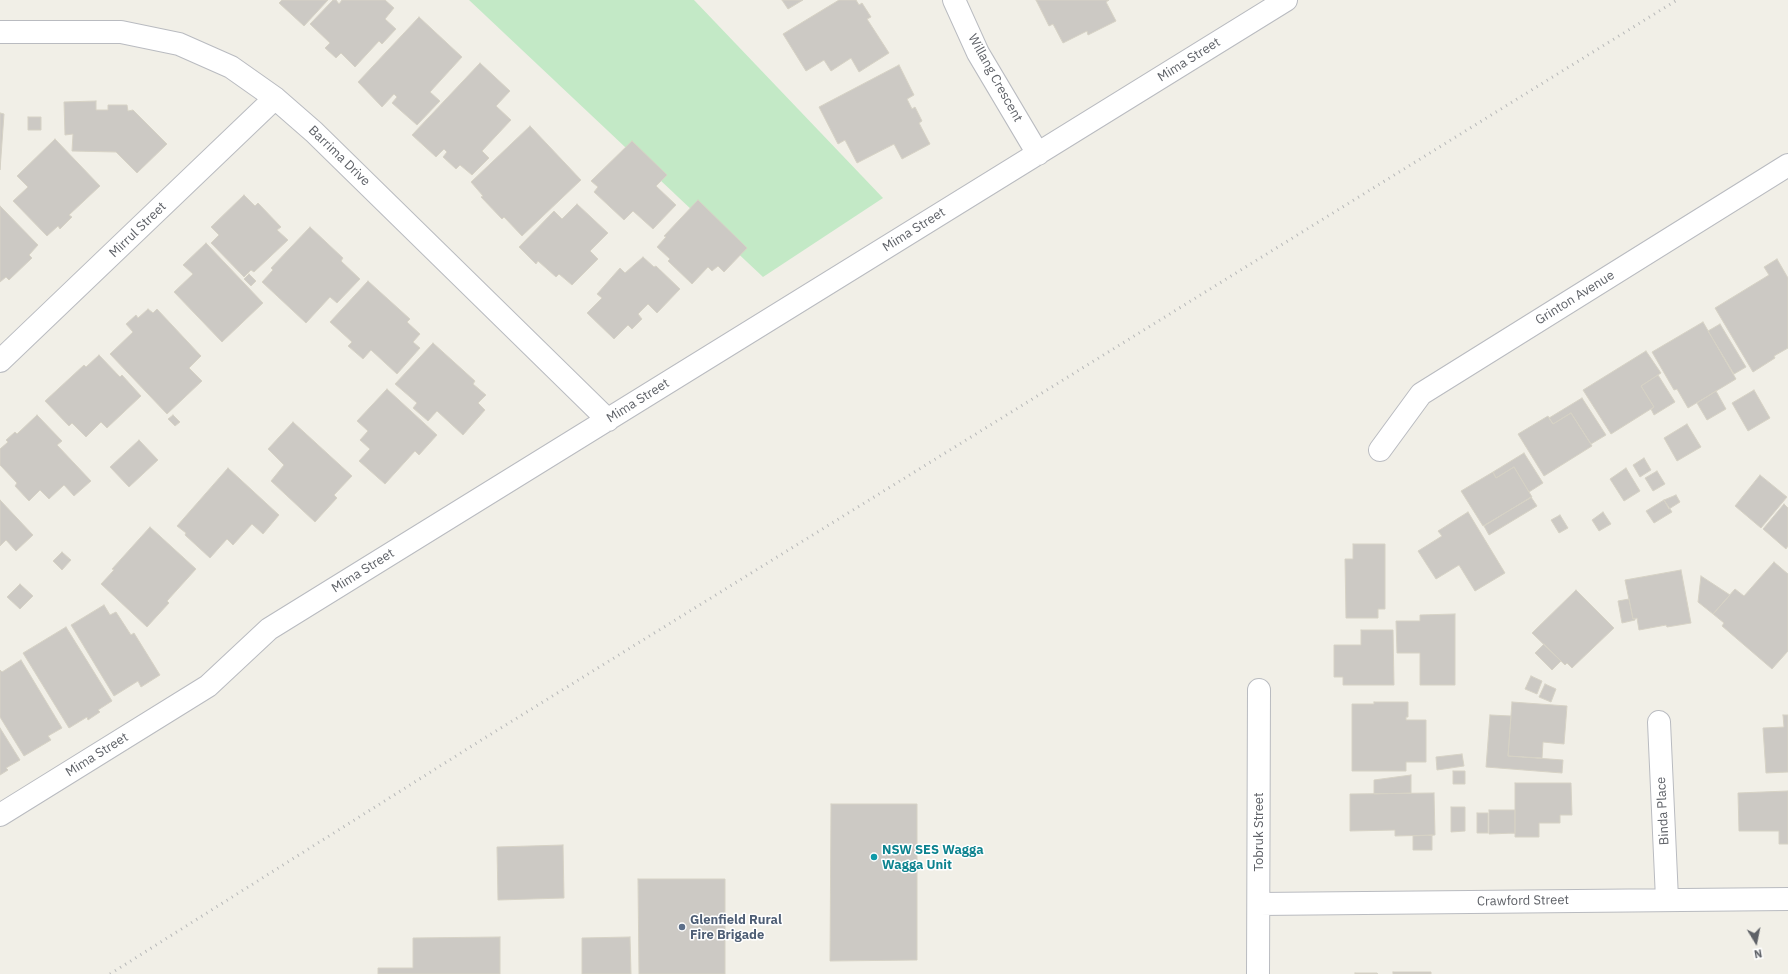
<!DOCTYPE html>
<style>
body{margin:0}
#map{position:relative;width:1788px;height:974px;overflow:hidden;background:#f1efe7;font-family:"IBM Plex Sans",sans-serif}
canvas{display:block}
.north{position:absolute;left:1736px;top:922px;width:40px;height:40px;-webkit-text-stroke:3px #fff;paint-order:stroke;rotate:170deg;font-size:11px;font-weight:700;line-height:16px;text-align:center;color:#5e6167}
.north::after{content:'';display:block;margin:auto;width:14px;height:18px;background:#5e6167;clip-path:polygon(50% 0,100% 100%,50% 72%,0 100%)}
</style>
<div id="map">
<canvas width="1788" height="974"></canvas>
<div class="north">N</div>
</div>
<script>
const g = document.querySelector('canvas').getContext('2d');
g.lineJoin = 'round';
function fillPath(path, color) { g.fillStyle = color; g.fill(path, 'evenodd'); }
const shape = rows => new Path2D(rows.map(r => 'M' + r).join(''));
function trace(path, color, width, dash) { g.strokeStyle = color; g.lineWidth = width; g.lineCap = dash ? 'butt' : 'round'; g.setLineDash(dash || []); g.stroke(path); }
function label(font, color, halo, rows, align = 'center') {
  g.font = font + ' "IBM Plex Sans",sans-serif'; g.lineWidth = 3; g.setLineDash([]); g.textBaseline = 'middle'; g.strokeStyle = halo; g.fillStyle = color; for (const [text, x, y, turn = 0] of rows) {
    g.save(); g.translate(x, y); g.rotate((+turn || 0) * Math.PI / 180); g.textAlign = isNaN(turn) ? turn : align; if (halo) g.strokeText(text, 0, 0); g.fillText(text, 0, 0); g.restore();
  }
}
const green = shape([
 [469,0,694,0,883,198,763,277]
]);
const building = shape([
 [282,0,328,0,304,26,279,3,282,0],
 [333,0,336,0,339,4,342,0,385,0,394,8,385,19,396,29,382,44,379,41,355,67,341,53,336,58,325,48,330,43,310,24,333,0],
 [782,0,803,0,788,9,782,0],
 [839,0,856,0,859,5,862,3,871,17,867,19,889,53,859,72,851,58,831,71,824,60,806,71,783,34,839,0],
 [1036,0,1109,0,1106,2,1116,21,1088,35,1087,31,1063,43,1053,24,1049,26,1036,0],
 [419,17,462,57,430,92,440,101,417,125,392,103,397,97,394,94,382,107,358,82,419,17],
 [480,63,510,91,496,106,511,120,482,151,489,158,472,175,460,165,456,169,443,157,447,152,444,149,436,157,412,135,480,63],
 [899,65,914,95,907,99,912,109,915,107,922,121,919,123,930,144,902,159,894,144,857,163,845,140,838,144,819,107,899,65],
 [96,101,96,110,108,110,108,105,127,105,128,111,133,110,167,144,137,173,116,152,72,151,73,134,65,135,64,102,96,101],
 [0,113,4,114,0,170,0,113],
 [28,117,41,117,41,130,28,130,28,117],
 [530,126,581,180,522,236,504,217,502,219,481,197,483,196,471,182,530,126],
 [55,139,100,186,69,215,72,217,60,229,58,226,47,236,13,201,28,187,17,176,55,139],
 [632,141,667,175,656,186,676,205,653,229,633,211,624,220,594,192,598,187,591,181,632,141],
 [244,195,255,206,258,203,281,227,277,230,288,240,254,272,251,270,244,277,211,243,219,235,211,227,244,195],
 [698,200,747,248,724,272,718,266,712,271,708,267,692,284,668,261,670,259,657,247,666,237,664,236,698,200],
 [577,204,608,233,590,251,598,259,572,285,559,274,556,277,538,261,536,264,519,247,554,211,562,219,577,204],
 [0,206,38,245,29,255,32,258,9,280,6,277,0,282,0,206],
 [310,227,343,258,341,261,360,279,337,303,330,297,306,323,262,282,273,270,271,268,310,227],
 [206,243,263,303,222,342,174,292,193,274,183,265,206,243],
 [643,257,654,267,656,266,680,289,657,313,648,304,638,314,642,319,632,329,628,325,614,339,587,313,602,298,597,294,620,268,625,273,643,257],
 [1777,259,1788,278,1788,348,1774,356,1775,358,1753,372,1715,308,1769,275,1764,267,1777,259],
 [249,274,256,281,251,286,244,279,249,274],
 [368,281,410,319,407,322,420,334,413,342,420,348,397,374,371,350,363,359,348,346,352,342,330,322,368,281],
 [148,309,153,313,157,309,201,356,189,368,202,381,167,414,110,354,133,332,126,324,136,315,138,318,148,309],
 [1703,322,1736,379,1688,408,1677,389,1674,390,1652,352,1703,322],
 [1720,324,1746,367,1734,374,1708,331,1720,324],
 [433,343,475,381,473,384,486,395,478,403,485,410,463,435,437,411,428,421,413,408,417,403,395,384,433,343],
 [1646,351,1661,373,1641,386,1654,407,1611,434,1583,390,1646,351],
 [99,355,120,377,122,375,141,396,107,428,101,422,86,437,72,423,69,426,45,401,84,365,86,367,99,355],
 [1658,375,1675,402,1654,415,1651,409,1654,407,1641,386,1658,375],
 [387,389,437,435,419,455,415,451,385,484,359,461,370,449,360,440,368,431,357,421,387,389],
 [1754,390,1770,418,1748,431,1732,403,1754,390],
 [1716,391,1726,409,1707,420,1697,403,1716,391],
 [1582,398,1606,435,1591,444,1571,413,1553,424,1549,418,1582,398],
 [1571,413,1592,446,1544,476,1518,434,1548,416,1553,424,1571,413],
 [37,415,62,441,57,445,91,481,74,496,64,485,49,499,40,490,29,501,15,486,17,483,0,465,0,449,8,442,6,440,15,432,17,434,37,415],
 [173,415,180,422,175,426,168,419,173,415],
 [293,422,352,476,334,495,337,498,315,522,271,481,284,465,268,449,293,422],
 [1687,424,1701,447,1677,461,1664,438,1687,424],
 [139,440,158,460,129,487,110,467,139,440],
 [1524,453,1543,483,1529,492,1514,467,1496,478,1493,472,1524,453],
 [1644,458,1651,470,1640,477,1633,465,1644,458],
 [1514,467,1532,497,1483,526,1461,491,1493,472,1496,478,1514,467],
 [228,468,279,515,263,534,252,524,233,545,227,539,210,558,185,535,186,533,177,526,228,468],
 [1626,468,1640,491,1624,501,1610,479,1626,468],
 [1657,471,1665,484,1653,491,1645,478,1657,471],
 [1760,475,1787,497,1761,528,1735,506,1760,475],
 [1676,495,1680,502,1669,509,1664,500,1676,495],
 [1531,497,1537,506,1489,535,1484,526,1531,497],
 [0,500,33,535,16,551,6,540,0,546,0,500],
 [1664,500,1672,512,1654,523,1646,511,1664,500],
 [1784,504,1788,508,1788,546,1786,549,1763,529,1784,504],
 [1468,512,1505,573,1475,591,1459,565,1436,579,1418,551,1442,536,1438,531,1468,512],
 [1603,512,1611,524,1599,531,1592,520,1603,512],
 [1560,515,1568,528,1559,533,1551,520,1560,515],
 [150,527,196,569,167,601,169,603,147,627,101,584,114,570,112,569,150,527],
 [1353,544,1385,544,1385,609,1378,609,1378,618,1346,618,1345,559,1353,559,1353,544],
 [62,552,71,560,62,570,53,561,62,552],
 [1774,562,1788,574,1788,651,1772,669,1722,626,1724,623,1713,614,1735,589,1744,596,1774,562],
 [1681,570,1691,623,1667,627,1666,625,1639,630,1637,618,1633,619,1625,580,1681,570],
 [1701,576,1730,595,1713,614,1698,602,1701,576],
 [20,584,33,596,20,609,7,597,20,584],
 [1576,590,1614,628,1572,668,1567,663,1565,665,1532,633,1576,590],
 [1629,599,1633,619,1635,618,1635,620,1622,623,1618,601,1629,599],
 [104,605,110,615,116,612,131,635,134,633,160,675,141,687,138,681,114,696,71,625,104,605],
 [1455,614,1455,685,1420,685,1420,653,1397,653,1396,621,1420,621,1420,615,1455,614],
 [66,627,112,701,98,710,100,712,88,720,87,717,69,728,23,653,66,627],
 [1361,630,1393,630,1394,685,1343,685,1343,677,1334,677,1334,645,1361,645,1361,630],
 [1544,644,1561,661,1552,670,1535,653,1544,644],
 [21,660,62,728,48,736,51,740,24,756,0,717,0,670,2,672,21,660],
 [1531,676,1542,681,1537,694,1525,689,1531,676],
 [1545,684,1556,689,1551,702,1539,697,1545,684],
 [1374,702,1408,702,1408,717,1406,717,1406,720,1426,720,1426,762,1406,762,1406,771,1352,771,1352,704,1374,704,1374,702],
 [1512,702,1567,706,1564,744,1543,742,1542,758,1508,756,1512,702],
 [1490,715,1511,716,1508,756,1563,760,1562,773,1486,767,1490,715],
 [1783,715,1788,715,1788,772,1766,773,1763,728,1784,727,1783,715],
 [0,728,20,760,6,768,8,770,0,775,0,728],
 [1462,754,1464,766,1437,770,1436,757,1462,754],
 [1453,771,1465,771,1465,784,1453,784,1453,771],
 [1411,775,1411,793,1374,794,1374,780,1411,775],
 [1515,783,1571,783,1572,815,1560,815,1560,823,1539,823,1539,837,1515,837,1515,783],
 [1788,791,1788,844,1779,844,1779,831,1739,831,1738,793,1788,791],
 [1434,793,1435,835,1395,836,1395,830,1350,831,1350,794,1434,793],
 [831,804,917,804,917,960,830,961,831,804],
 [1451,807,1465,807,1465,831,1451,832,1451,807],
 [1489,810,1515,810,1515,833,1489,834,1489,810],
 [1477,813,1488,813,1488,833,1477,833,1477,813],
 [1432,835,1432,850,1413,850,1413,836,1432,835],
 [563,845,564,898,498,900,497,847,563,845],
 [638,879,725,879,725,974,639,974,638,879],
 [500,937,500,974,378,974,378,968,413,968,413,938,500,937],
 [630,937,631,974,582,974,582,938,630,937],
 [1393,972,1431,972,1431,974,1393,974,1393,972],
 [1355,973,1377,973,1378,974,1355,974,1355,973]
]);
const street = shape([
 [954,0,978,53,1038,154],
 [0,32,121,32,179,44,231,67,275,98,314,132,608,420],
 [0,361,275,98],
 [1380,450,1421,394,1788,165],
 [1659,722,1667,899],
 [0,815,208,686,269,629,1286,0],
 [1259,904,1788,899],
 [1258,974,1259,690]
]);
const rail = shape([
 [110,974,475,744,1677,0]
]);
const markers = [
 [874,857,4,"#0f9aa8"],
 [682,927,4,"#5c6f8a"]
];
const streetNames = [
 ["Mima Street",1189,60,-32],
 ["Willang Crescent",995,78,61],
 ["Barrima Drive",339,156,44],
 ["Mirrul Street",138,230,-44],
 ["Mima Street",914,230,-32],
 ["Grinton Avenue",1575,298,-32],
 ["Mima Street",638,401,-32],
 ["Mima Street",363,571,-32],
 ["Mima Street",97,755,-32],
 ["Binda Place",1663,811,-93],
 ["Tobruk Street",1259,832,-90],
 ["Crawford Street",1523,901,-1]
];
const cultureNames = [
 ["NSW SES Wagga",882,850],
 ["Wagga Unit",882,865]
];
const serviceNames = [
 ["Glenfield Rural",690,920],
 ["Fire Brigade",690,935]
];
fillPath(green, '#c3e9c6');
fillPath(building, '#ccc9c4');
trace(building, '#d6d2c5', 1);
trace(street, '#b9bbc0', 24);
trace(street, '#fff', 22);
trace(rail, '#b7b8b8', 3, [1, 5]);
for (const [x, y, r, color] of markers) { const dot = new Path2D(); dot.arc(x, y, r, 0, 2 * Math.PI); g.fillStyle = color; g.fill(dot); trace(dot, '#fff', 1.5); }
label('13px', '#5e6167', '#fff', streetNames);
label('bold 13px', '#0d838f', '#fff', cultureNames, 'left');
label('bold 13px', '#4e5e75', '#fff', serviceNames, 'left');
</script>
